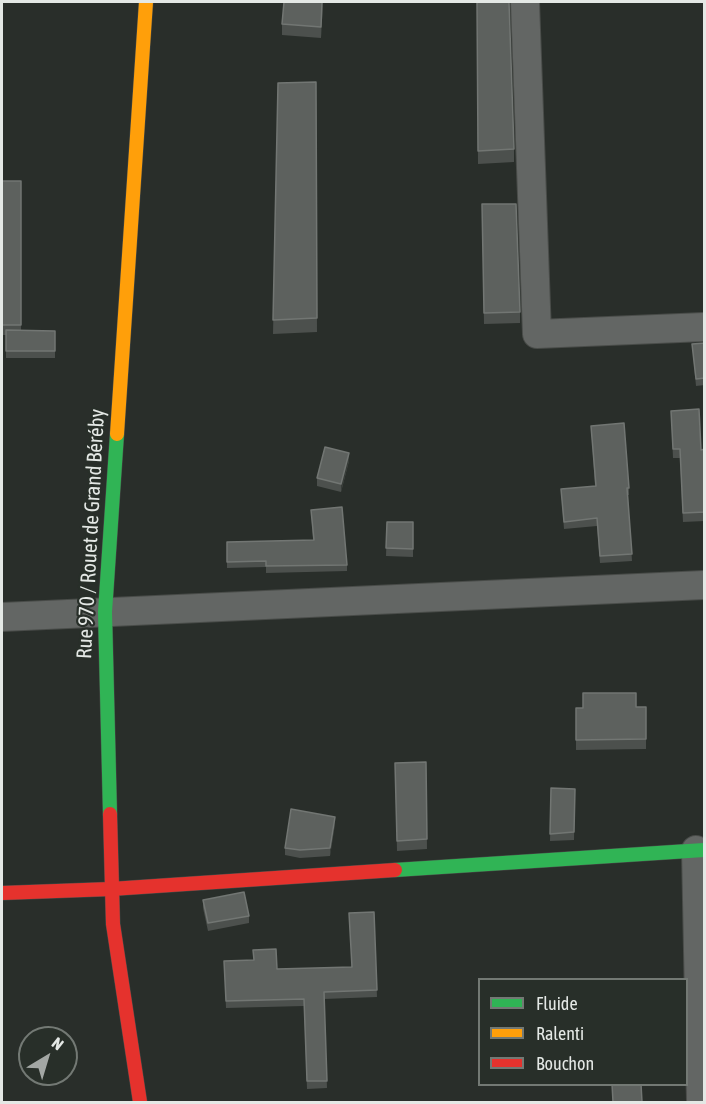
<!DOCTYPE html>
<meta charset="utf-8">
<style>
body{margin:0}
#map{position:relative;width:706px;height:1104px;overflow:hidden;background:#292e2a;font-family:"Asap Condensed",sans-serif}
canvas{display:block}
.frame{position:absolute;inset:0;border:3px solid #e4e8e5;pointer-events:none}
.legend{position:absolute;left:478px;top:978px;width:210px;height:108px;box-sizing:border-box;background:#282f29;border:2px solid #737974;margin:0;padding:8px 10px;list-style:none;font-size:18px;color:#e4e8e5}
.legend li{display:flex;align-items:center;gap:12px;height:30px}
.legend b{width:30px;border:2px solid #737974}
.north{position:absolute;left:18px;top:1026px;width:60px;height:60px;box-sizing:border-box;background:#282f29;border:2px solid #737974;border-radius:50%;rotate:38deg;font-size:16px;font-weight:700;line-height:24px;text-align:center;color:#e4e8e5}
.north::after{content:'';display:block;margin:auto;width:21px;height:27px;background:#a3a7a4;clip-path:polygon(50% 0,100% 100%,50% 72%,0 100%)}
</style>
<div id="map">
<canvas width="706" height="1104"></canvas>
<div class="frame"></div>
<ul class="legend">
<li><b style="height:8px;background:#30b455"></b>Fluide</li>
<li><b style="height:8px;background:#ff9f0a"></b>Ralenti</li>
<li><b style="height:8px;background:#e5322d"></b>Bouchon</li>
</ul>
<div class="north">N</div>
</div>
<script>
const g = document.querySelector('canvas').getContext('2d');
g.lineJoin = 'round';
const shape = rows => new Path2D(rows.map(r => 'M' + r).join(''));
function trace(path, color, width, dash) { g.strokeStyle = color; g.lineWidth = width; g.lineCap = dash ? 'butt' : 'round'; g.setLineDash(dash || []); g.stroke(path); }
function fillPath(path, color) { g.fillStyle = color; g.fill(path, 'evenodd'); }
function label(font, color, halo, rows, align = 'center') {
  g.font = font + ' "Asap Condensed",sans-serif'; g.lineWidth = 4.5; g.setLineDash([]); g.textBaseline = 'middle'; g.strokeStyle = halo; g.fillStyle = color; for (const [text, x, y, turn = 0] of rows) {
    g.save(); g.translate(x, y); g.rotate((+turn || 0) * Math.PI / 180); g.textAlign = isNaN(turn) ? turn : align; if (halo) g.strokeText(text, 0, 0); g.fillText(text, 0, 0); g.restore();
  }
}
const street = shape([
 [525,2,537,334,704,327],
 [2,617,704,585],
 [696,850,701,1102]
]);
const fast = shape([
 [110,814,105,612,117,434],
 [395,870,704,850]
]);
const slow = shape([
 [117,434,146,2]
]);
const jam = shape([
 [110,814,113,924,140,1102],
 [2,893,111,889,395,870]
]);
const wall = shape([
 [323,2,321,38,282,35,282,24],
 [477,2,514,149,514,162,478,164],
 [316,82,317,332,273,334,278,83],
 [2,181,21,181,21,330,55,331,55,358,6,358,6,335,2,335],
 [482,204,520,312,520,323,484,324],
 [705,343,705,385,696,386,692,344],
 [671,411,701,450,705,449,705,521,683,522,680,458,673,458],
 [591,426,629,488,629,495,628,495,632,561,600,563,597,526,564,529,561,489,595,486],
 [349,461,341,492,317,486,317,478],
 [311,510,347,565,347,571,266,573,266,567,227,568,227,542,313,540],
 [387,522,413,522,413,557,386,556],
 [646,707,646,749,576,750,576,708],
 [426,762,427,849,397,851,395,763],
 [551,788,575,789,574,840,550,841],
 [335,824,330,856,300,858,285,855,285,848],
 [203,900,249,916,249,923,208,931,203,908],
 [374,912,377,997,324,999,327,1088,307,1089,304,1006,226,1008,224,961,277,969,351,967]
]);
const shadedWall = shape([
 [322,2,323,2,321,38,321,27],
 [349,453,349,461,341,492,341,484],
 [335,817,335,824,330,856,330,848]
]);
const building = shape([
 [284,2,322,2,321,27,282,24,284,2],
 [477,2,509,2,514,149,478,151,477,2],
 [316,82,317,318,273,320,278,83,316,82],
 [2,181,21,181,21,325,2,325,2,181],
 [482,204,516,204,520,312,484,313,482,204],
 [6,330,55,331,55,351,6,351,6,330],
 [705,343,705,378,696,379,692,344,705,343],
 [699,409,701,450,705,449,705,512,683,513,680,449,673,449,671,411,699,409],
 [624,423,629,488,627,488,632,554,600,556,597,518,564,522,561,489,596,486,591,426,624,423],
 [325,447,349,453,341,484,317,478,325,447],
 [342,507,347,565,266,566,266,561,227,562,227,542,314,540,311,510,342,507],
 [387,522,413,522,413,549,386,548,387,522],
 [583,693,636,693,636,707,646,707,646,739,576,740,576,708,583,708,583,693],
 [426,762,427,839,397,841,395,763,426,762],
 [551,788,575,789,574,832,550,834,551,788],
 [291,809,335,817,330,848,300,850,285,848,291,809],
 [244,892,249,916,208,923,203,900,244,892],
 [374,912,377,990,324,992,327,1081,307,1081,304,999,226,1001,224,961,254,960,253,950,276,949,277,969,352,967,349,913,374,912],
 [612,1084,641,1084,642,1102,613,1102,612,1084]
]);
const streetNames = [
 ["Rue 970 / Rouet de Grand Béréby",91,534,-87]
];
trace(street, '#494c49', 30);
trace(fast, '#494c49', 15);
trace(slow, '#494c49', 15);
trace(jam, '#494c49', 15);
trace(street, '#636664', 28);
trace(fast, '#30b455', 14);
trace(slow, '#ff9f0a', 14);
trace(jam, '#e5322d', 14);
fillPath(wall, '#4c504d');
fillPath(shadedWall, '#373c38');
fillPath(building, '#5d615e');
trace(building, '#727673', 1.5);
label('21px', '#e4e8e5', '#282f29', streetNames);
</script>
